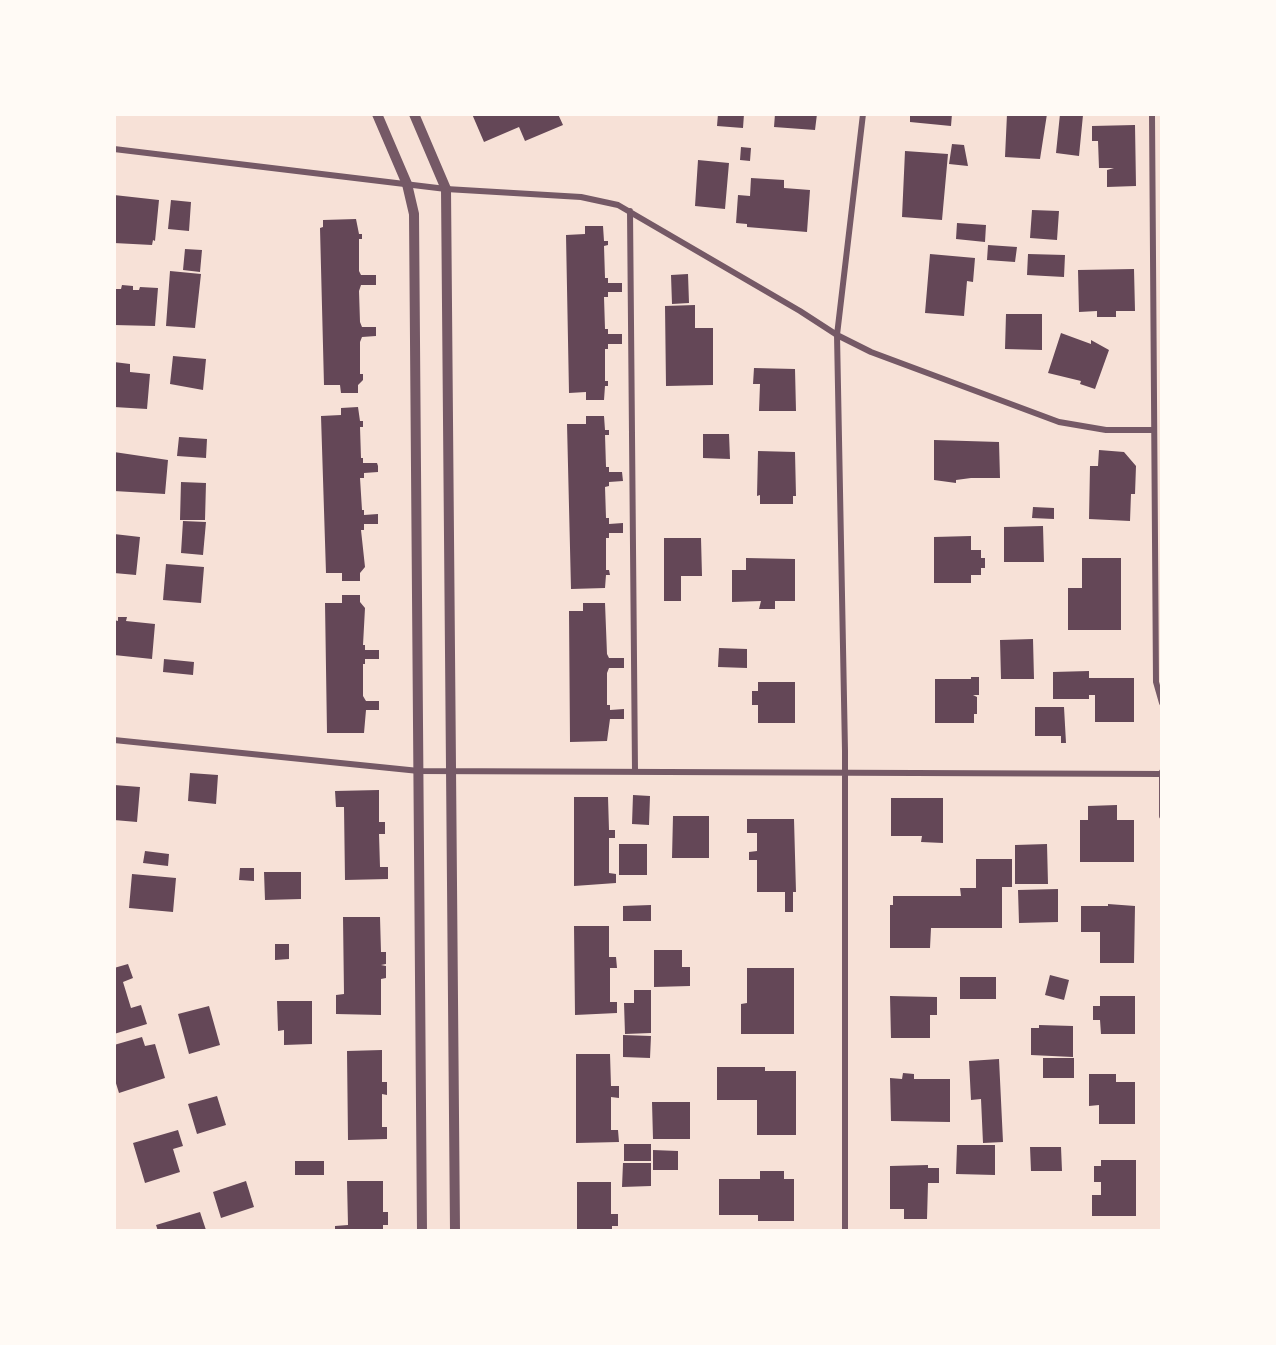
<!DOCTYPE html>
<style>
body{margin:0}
#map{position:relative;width:1276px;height:1345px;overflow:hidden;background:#f7e1d7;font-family:"Archivo Narrow",sans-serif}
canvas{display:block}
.frame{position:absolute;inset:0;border:116px solid #fffaf5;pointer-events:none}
</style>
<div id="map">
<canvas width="1276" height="1345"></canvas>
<div class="frame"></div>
</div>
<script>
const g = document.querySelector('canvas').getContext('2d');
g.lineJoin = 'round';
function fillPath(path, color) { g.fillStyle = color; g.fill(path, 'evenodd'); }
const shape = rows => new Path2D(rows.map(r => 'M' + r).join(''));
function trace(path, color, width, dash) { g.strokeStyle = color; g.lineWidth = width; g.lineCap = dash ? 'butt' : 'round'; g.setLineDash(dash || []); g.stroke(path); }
const building = shape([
 [472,114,558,114,563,125,525,141,519,127,484,142],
 [718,114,744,114,743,128,717,126],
 [775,114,817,114,815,130,774,127],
 [910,114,952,114,951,126,910,122],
 [1007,114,1047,114,1040,159,1005,157],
 [1060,114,1083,115,1079,156,1056,153],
 [1135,125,1136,186,1107,187,1107,170,1114,168,1099,168,1098,141,1092,141,1092,126],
 [952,144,964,145,968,166,949,164],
 [741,147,751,148,750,161,740,160],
 [905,151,948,154,942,220,902,217],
 [698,160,729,163,725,209,695,206],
 [751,178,784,180,784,188,810,190,807,232,747,227,747,224,736,223,738,195,750,196],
 [114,195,159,200,155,241,153,240,152,245,114,243],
 [171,200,191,202,189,231,168,229],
 [1032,210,1059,211,1057,240,1030,238],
 [356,219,359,234,362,234,362,239,359,239,359,271,361,275,376,275,376,285,361,285,359,291,360,322,362,327,376,327,376,336,362,337,360,342,360,374,363,374,363,380,358,385,358,393,341,393,340,385,324,385,320,228,323,227,323,220],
 [957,223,986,225,985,242,956,239],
 [585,226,603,226,604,241,608,241,608,245,604,246,605,278,608,278,608,283,622,283,622,292,608,292,608,297,604,297,605,329,608,329,608,334,622,334,622,344,608,344,608,349,605,349,605,381,608,381,608,386,605,386,604,400,586,400,586,392,569,393,566,235,585,234],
 [988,245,1017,247,1015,262,987,260],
 [185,249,202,250,200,272,183,270],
 [930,254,975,258,973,282,967,281,964,316,925,313],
 [1028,254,1065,255,1064,277,1027,275],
 [1134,269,1135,311,1116,311,1116,317,1097,317,1097,311,1079,312,1078,270],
 [170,271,201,274,195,328,166,326],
 [688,274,689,303,672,304,671,275],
 [122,285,133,286,133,290,139,290,140,287,158,288,155,326,114,325,114,289,121,289],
 [695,305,695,328,713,328,713,385,666,386,665,306],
 [1006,314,1042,314,1042,350,1005,349],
 [1061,333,1091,344,1091,340,1109,350,1095,389,1080,384,1081,381,1048,373],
 [173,356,206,359,203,390,170,384],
 [114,362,130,364,130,372,150,374,147,409,114,407],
 [754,368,795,369,796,411,759,411,760,384,753,384],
 [358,407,360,421,363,421,363,427,360,427,361,458,363,458,363,463,377,463,378,466,378,472,364,473,364,478,360,478,362,510,364,510,364,515,378,514,378,524,364,524,364,530,361,530,365,567,360,573,360,581,342,581,342,573,326,573,321,416,341,415,341,408],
 [586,416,604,416,605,430,609,430,609,435,605,435,606,467,609,467,609,472,622,472,623,481,609,482,609,486,605,487,606,518,609,518,609,524,623,523,623,533,609,533,609,538,606,538,606,570,609,570,610,575,606,575,605,588,571,589,567,424,586,424],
 [703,434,729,434,730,459,703,458],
 [179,437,207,439,206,458,177,456],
 [934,440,999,442,1000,478,971,478,956,480,956,483,934,480],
 [1099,450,1124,452,1136,466,1135,494,1131,494,1130,521,1089,519,1090,466,1098,466],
 [758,451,795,452,796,496,793,496,793,504,760,504,760,495,757,496],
 [114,452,168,460,165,494,114,491],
 [181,482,206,483,205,520,180,520],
 [1033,507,1054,508,1054,519,1032,518],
 [183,521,206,522,203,555,181,553],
 [1043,526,1044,562,1004,562,1004,527],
 [114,534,140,537,136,575,114,573],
 [971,536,971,550,981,550,981,558,985,558,985,568,981,568,981,575,971,575,971,583,934,583,934,537],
 [664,538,701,538,702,576,681,576,681,601,664,601],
 [746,558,795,559,795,601,775,601,775,609,759,609,761,601,732,602,732,570,746,570],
 [1082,558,1121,558,1121,630,1068,630,1068,588,1082,588],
 [166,564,204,567,201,603,163,600],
 [342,595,360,595,360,602,365,608,363,645,365,645,365,650,379,650,379,659,365,659,365,664,363,664,363,696,366,701,379,701,379,710,366,710,364,733,327,733,325,603,342,603],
 [583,603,605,603,607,654,609,658,624,658,624,668,609,668,607,673,607,705,610,705,610,710,624,709,624,719,610,719,607,741,570,742,569,611,583,611],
 [118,617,127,617,126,621,155,624,152,659,114,655,114,620,118,621],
 [1033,639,1034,679,1001,679,1000,640],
 [719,648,747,649,747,668,718,667],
 [164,659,194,662,193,675,163,672],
 [1089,671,1089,678,1134,678,1134,722,1095,722,1095,695,1089,695,1089,699,1053,699,1053,672],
 [971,677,979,677,979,695,973,695,977,697,977,714,974,714,974,723,935,723,935,679,971,679],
 [758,682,795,682,795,723,758,723,758,705,752,705,752,691,758,691],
 [1035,707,1064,707,1066,743,1061,743,1061,736,1035,736],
 [190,773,218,775,216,804,188,801],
 [114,785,140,787,137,822,114,820],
 [379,790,379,822,385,822,385,834,379,834,380,867,388,867,388,879,345,880,344,807,336,807,335,791],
 [633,795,650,796,649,825,632,824],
 [574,797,608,797,609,830,615,830,615,838,609,838,609,873,616,874,616,883,574,886],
 [891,798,943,798,943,843,921,842,922,836,891,836],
 [1117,805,1117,820,1134,820,1134,862,1080,862,1080,820,1088,820,1088,806],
 [673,816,709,816,709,858,672,858],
 [747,819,794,819,796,892,793,892,793,912,785,912,785,892,757,892,757,860,749,860,749,852,757,851,757,833,747,833],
 [619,844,647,844,647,875,619,875],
 [1047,844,1048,884,1015,884,1015,845],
 [145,851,169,854,168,866,143,863],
 [976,859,1012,859,1012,887,1002,887,1002,928,931,928,930,948,890,948,890,905,893,905,893,896,961,896,960,888,976,888],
 [240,868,254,868,254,881,239,880],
 [264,872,301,872,301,899,265,900],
 [132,874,176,878,173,912,129,908],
 [1058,889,1058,922,1019,923,1018,890],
 [1108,904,1135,906,1134,963,1100,963,1100,932,1081,932,1081,906,1108,906],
 [651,905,651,921,623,921,623,906],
 [343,917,380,917,381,952,386,952,386,964,381,965,386,966,386,978,381,979,381,1015,336,1014,336,995,344,994],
 [574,926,609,926,609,957,616,957,617,968,610,968,610,1002,617,1002,617,1013,575,1015],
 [275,944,289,944,289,959,275,960],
 [654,950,682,950,682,967,690,967,690,986,654,987],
 [128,964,133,978,123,982,131,1008,141,1005,147,1024,114,1034,114,968],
 [747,968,794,968,794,1034,741,1034,741,1004,747,1003],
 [1050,975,1069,980,1064,1000,1045,995],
 [960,977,996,977,996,999,960,999],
 [634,990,651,990,651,1033,625,1034,624,1003,634,1003],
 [890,996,937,997,937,1015,930,1015,930,1038,891,1038],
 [1100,996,1135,996,1135,1034,1101,1034,1100,1020,1093,1020,1093,1006,1100,1006],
 [277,1001,312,1001,312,1044,284,1045,284,1030,278,1031],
 [209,1006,220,1045,189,1054,178,1014],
 [1039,1025,1073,1026,1073,1057,1031,1055,1031,1028,1039,1028],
 [623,1035,651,1036,650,1058,623,1057],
 [142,1037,145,1046,155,1044,165,1078,119,1093,114,1077,114,1045],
 [382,1050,382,1082,387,1082,387,1095,382,1094,382,1127,387,1127,387,1139,348,1140,347,1051],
 [576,1054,610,1054,611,1086,619,1086,619,1098,611,1097,611,1130,618,1130,619,1142,576,1143],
 [1043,1058,1074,1058,1074,1078,1043,1078],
 [999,1059,1003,1142,983,1143,981,1099,971,1100,969,1061],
 [717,1067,765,1067,765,1071,796,1071,796,1135,757,1135,757,1100,717,1100],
 [903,1073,914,1074,914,1079,950,1079,950,1122,891,1121,890,1078,902,1079],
 [1089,1074,1116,1074,1116,1082,1135,1082,1135,1124,1099,1124,1099,1105,1089,1106],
 [217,1096,226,1125,197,1134,188,1104],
 [652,1102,690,1102,690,1139,653,1139],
 [178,1130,183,1146,173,1149,180,1172,145,1183,133,1143],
 [624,1144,651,1144,651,1161,624,1161],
 [957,1145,995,1145,995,1175,956,1174],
 [1030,1147,1061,1147,1062,1171,1031,1171],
 [653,1150,678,1151,678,1170,653,1170],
 [1101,1160,1136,1160,1136,1216,1092,1216,1092,1195,1101,1195,1101,1182,1094,1182,1094,1166,1101,1166],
 [295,1161,324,1161,324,1175,295,1175],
 [623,1163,651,1163,651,1186,622,1187],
 [928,1165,928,1168,939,1168,939,1183,928,1183,927,1219,904,1219,904,1209,890,1209,890,1166],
 [760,1171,784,1171,784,1179,794,1179,794,1221,758,1221,758,1215,719,1215,719,1179,760,1179],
 [246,1181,254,1207,221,1218,213,1192],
 [347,1181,383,1181,383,1212,388,1212,388,1225,383,1225,383,1231,335,1231,335,1226,348,1225],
 [577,1182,611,1182,611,1214,618,1214,618,1226,612,1226,612,1231,577,1231],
 [200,1212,206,1230,158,1231,156,1225]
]);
const minor = shape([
 [1152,114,1156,682,1162,703],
 [114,149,446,189,581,197,618,205,800,311,837,335,871,352,1059,422,1106,430,1153,430],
 [630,211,635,771],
 [114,740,419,771,1162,774],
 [1162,772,1162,816],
 [845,1231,845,751,837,335,863,114]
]);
const tertiary = shape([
 [377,114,407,184,414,214,422,1231],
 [414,114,446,189,455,1231]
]);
fillPath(building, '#644757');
trace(minor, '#755966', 6);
trace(tertiary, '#755966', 10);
</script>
